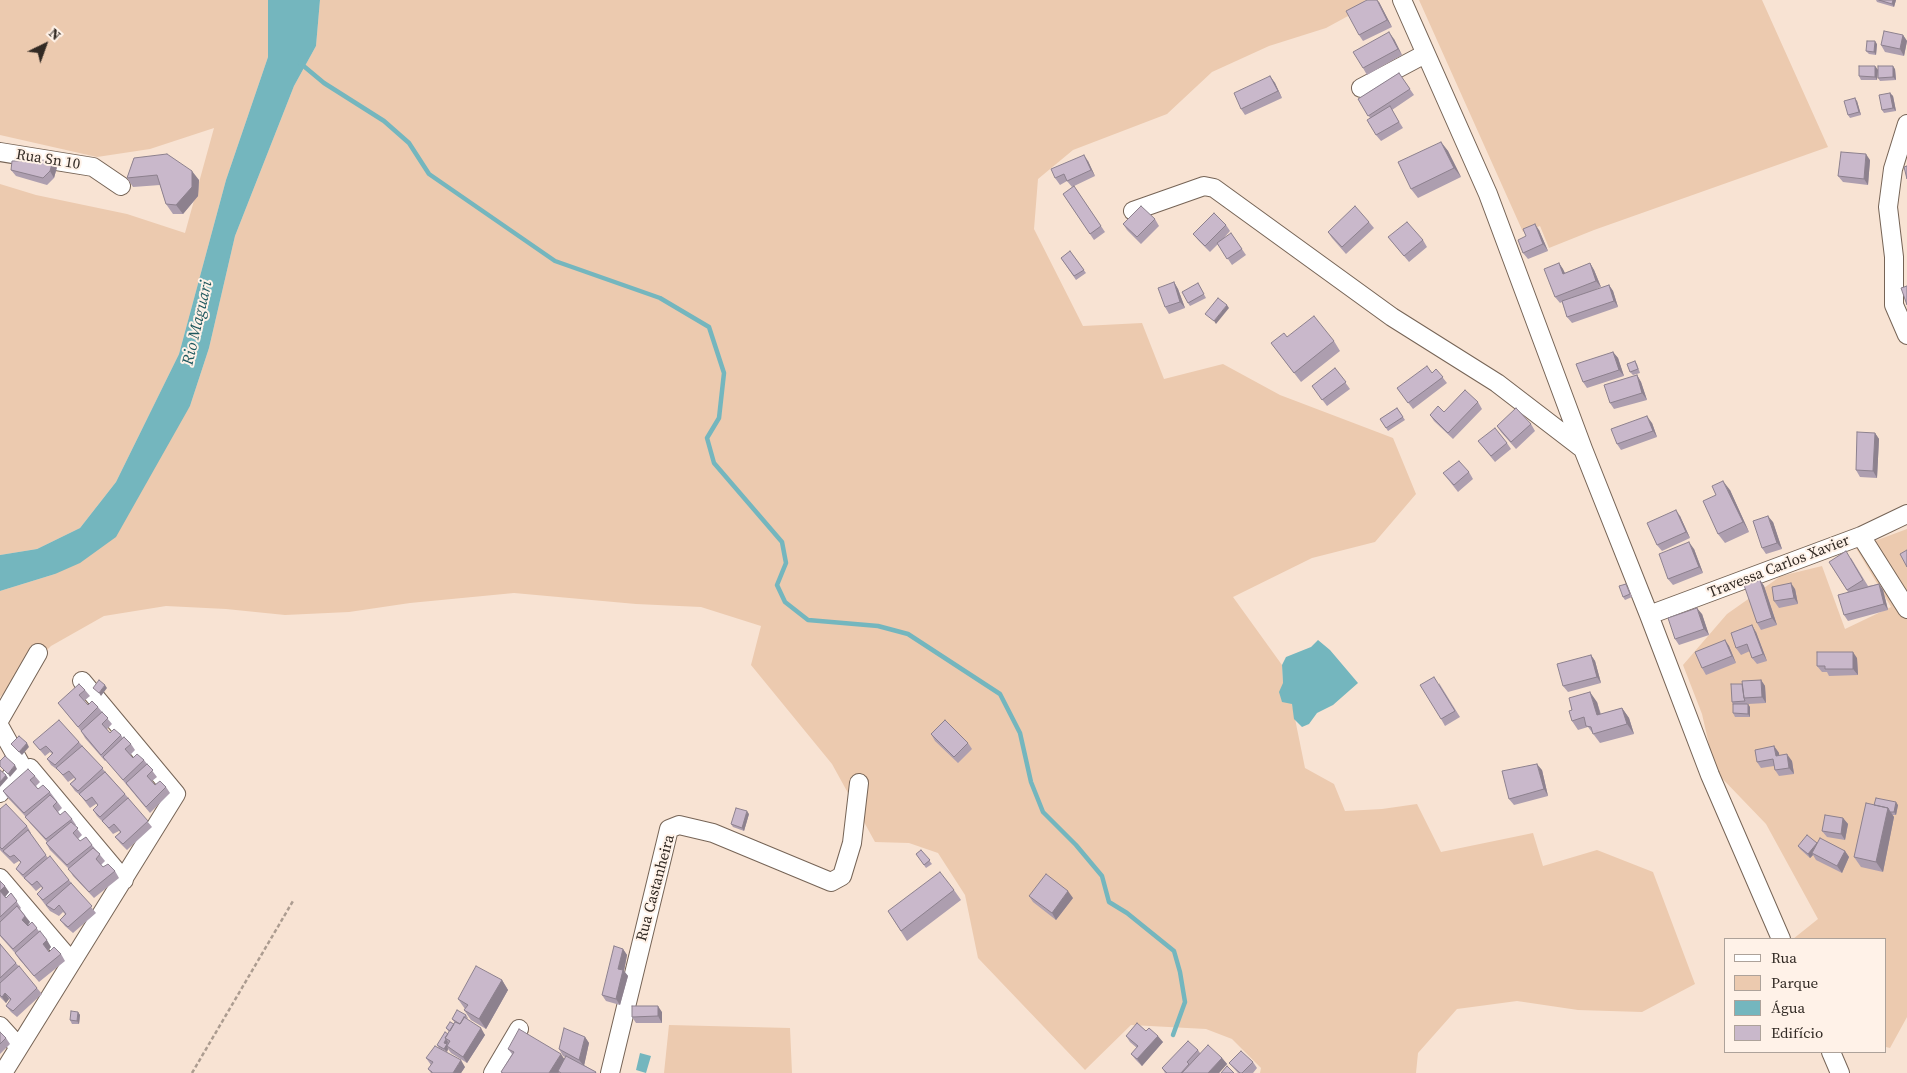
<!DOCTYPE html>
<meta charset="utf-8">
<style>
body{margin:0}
#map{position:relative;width:1907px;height:1073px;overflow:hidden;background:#f8e3d3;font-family:"Source Serif 4",serif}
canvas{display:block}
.legend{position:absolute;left:1724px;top:938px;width:162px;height:115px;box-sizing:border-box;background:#fff2e8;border:1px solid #ada29a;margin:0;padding:6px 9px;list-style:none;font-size:15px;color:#322a24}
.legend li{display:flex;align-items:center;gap:10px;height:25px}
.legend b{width:25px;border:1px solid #ada29a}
.north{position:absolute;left:20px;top:20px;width:50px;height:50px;-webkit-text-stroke:4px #fff2e8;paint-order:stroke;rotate:42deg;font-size:14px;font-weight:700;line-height:20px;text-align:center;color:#322a24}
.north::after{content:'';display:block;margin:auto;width:18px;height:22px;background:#322a24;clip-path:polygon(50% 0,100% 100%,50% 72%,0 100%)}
</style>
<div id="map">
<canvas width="1907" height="1073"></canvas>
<ul class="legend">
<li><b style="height:6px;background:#fff"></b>Rua</li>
<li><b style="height:14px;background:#eccaaf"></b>Parque</li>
<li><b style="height:14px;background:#74b6be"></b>Água</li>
<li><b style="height:14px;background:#c9b8cb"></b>Edifício</li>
</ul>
<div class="north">N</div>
</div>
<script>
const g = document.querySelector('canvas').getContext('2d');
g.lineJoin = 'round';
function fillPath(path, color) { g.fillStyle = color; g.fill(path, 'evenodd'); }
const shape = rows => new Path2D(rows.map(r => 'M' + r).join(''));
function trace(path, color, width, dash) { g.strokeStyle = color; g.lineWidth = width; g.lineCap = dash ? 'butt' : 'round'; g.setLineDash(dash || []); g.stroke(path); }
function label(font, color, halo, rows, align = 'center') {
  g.font = font + ' "Source Serif 4",serif'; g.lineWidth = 4; g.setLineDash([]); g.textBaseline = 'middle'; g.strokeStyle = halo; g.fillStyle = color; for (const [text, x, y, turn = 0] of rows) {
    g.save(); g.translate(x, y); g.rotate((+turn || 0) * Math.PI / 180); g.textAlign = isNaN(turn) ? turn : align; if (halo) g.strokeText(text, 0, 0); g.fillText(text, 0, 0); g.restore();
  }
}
const green = shape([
 [0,0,268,0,268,57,226,180,179,354,116,482,80,528,37,549,0,555,0,184,36,195,127,214,185,233,214,128,150,149,97,157,0,135],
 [320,0,1365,0,1361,9,1326,28,1269,46,1212,72,1167,114,1073,150,1038,179,1034,229,1083,326,1142,323,1164,379,1223,364,1280,395,1393,438,1416,494,1375,542,1312,558,1233,597,1282,665,1283,683,1292,704,1305,768,1334,784,1345,811,1382,809,1417,804,1441,852,1533,833,1543,866,1597,850,1653,872,1695,984,1642,1012,1578,1010,1517,1001,1457,1009,1418,1053,1416,1073,1260,1073,1261,1068,1232,1039,1206,1029,1131,1025,1085,1070,978,958,965,895,938,853,909,843,875,842,832,764,751,665,761,626,701,607,636,604,514,593,410,603,349,612,285,615,226,609,166,606,104,616,51,646,0,697,0,591,55,574,190,406,209,348,235,236,294,86,316,46],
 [1419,0,1762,0,1828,147,1594,230,1549,248,1540,226,1523,232],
 [1907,529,1907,1017,1890,1048,1886,1047,1886,939,1793,939,1818,919,1766,824,1715,771,1702,714,1683,665,1727,614,1781,576,1822,566,1845,629,1891,607,1856,548],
 [669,1025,790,1028,792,1073,664,1073]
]);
const water = shape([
 [268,0,320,0,316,46,294,86,235,236,209,348,190,406,116,537,80,563,55,574,0,591,0,555,37,549,80,528,116,482,179,354,226,180,268,57],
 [1318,640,1330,650,1358,683,1333,705,1317,713,1309,724,1302,727,1294,719,1292,704,1282,702,1279,692,1283,683,1282,665,1286,657,1311,647],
 [640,1053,651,1056,646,1073,636,1070]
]);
const stream = shape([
 [300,63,324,83,384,121,409,143,429,174,555,261,660,298,709,327,724,373,719,418,707,438,714,463,782,542,786,563,777,585,785,602,808,620,878,626,908,634,1000,694,1020,733,1031,782,1043,812,1076,845,1102,876,1109,902,1127,913,1174,951,1180,972,1185,1002,1173,1035]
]);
const path = shape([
 [192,1073,293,901]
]);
const minor = shape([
 [1402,0,1488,194,1583,449,1649,615,1710,775,1781,939],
 [1361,88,1425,54],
 [1907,124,1893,169,1888,207,1894,257,1894,305,1907,335],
 [0,152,93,167,121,186],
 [1133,211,1204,186,1214,188,1392,317,1497,383,1583,449],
 [1861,536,1907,609],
 [1649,615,1861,536,1907,514],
 [0,719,38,653],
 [0,727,20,763,0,793],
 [30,768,124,880],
 [0,878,71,961],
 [0,1026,19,1047],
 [1831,1052,1840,1073],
 [3,1073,176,794,82,681],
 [493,1073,519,1029],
 [610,1073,669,829,679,825,713,833,831,882,842,876,852,843,859,783]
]);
const wall = shape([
 [1876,0,1896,0,1894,7,1877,2],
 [1379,2,1392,27,1363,41,1359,35],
 [1903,35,1907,41,1904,56,1885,52,1881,45],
 [1394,39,1402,55,1367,75,1363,68],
 [1877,44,1876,55,1869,54,1866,51],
 [1875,66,1878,70,1877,80,1861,80,1859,76],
 [1895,69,1896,80,1880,81,1878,78],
 [1399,73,1414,95,1392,110,1403,128,1381,141,1376,135,1370,118,1358,99],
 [1270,76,1275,83,1282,98,1245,115,1241,109],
 [1890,93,1893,96,1896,111,1884,113,1882,110],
 [1857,101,1861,115,1850,118,1848,115],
 [1441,142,1448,151,1461,177,1418,198,1411,189],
 [134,158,199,180,198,196,183,214,173,214,166,204,160,185,133,187,127,178],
 [53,160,57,167,54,178,47,185,16,176,11,170],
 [1870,160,1868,185,1843,182,1838,176],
 [1088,161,1095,176,1072,187,1067,181,1060,185,1055,178],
 [1074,186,1105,232,1094,240,1063,194],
 [1155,219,1159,226,1141,244,1127,230,1123,224],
 [1369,222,1374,228,1346,254,1332,238,1328,232],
 [1226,225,1230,231,1222,240,1231,233,1246,255,1232,265,1218,244,1210,252,1198,240,1193,234],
 [1539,230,1548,251,1528,259,1523,253],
 [1388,237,1423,240,1427,247,1409,262],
 [1070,251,1086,273,1076,280,1061,258],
 [1559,263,1565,273,1590,263,1594,270,1601,287,1592,291,1609,285,1613,291,1618,307,1572,323,1567,317,1562,302,1560,303,1555,297],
 [1174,282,1178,289,1185,308,1169,314,1165,307],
 [1198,283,1206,298,1190,306,1188,303],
 [1334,341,1340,351,1301,382,1271,343],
 [1613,352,1618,358,1624,376,1587,388,1583,382],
 [1635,361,1637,364,1640,373,1633,375,1630,372],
 [1335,368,1350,389,1327,406,1312,386],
 [1436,369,1447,383,1413,409,1397,388,1432,373],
 [1637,375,1641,382,1647,400,1614,409,1610,403],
 [1478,402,1482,409,1453,439,1434,421,1430,415],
 [1397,408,1405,420,1388,431,1380,419],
 [1652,423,1657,437,1621,450,1617,444],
 [1531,424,1535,431,1516,449,1501,432,1497,426],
 [1875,433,1879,439,1877,478,1860,477,1856,470],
 [1478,441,1507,443,1511,449,1495,462],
 [1469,472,1473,479,1458,492,1443,473],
 [1730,490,1749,532,1725,543,1718,534,1716,495],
 [1680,516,1690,538,1662,551,1657,545],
 [1773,522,1782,549,1766,554,1762,548],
 [1694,549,1703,573,1673,585,1668,579],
 [1851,558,1868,586,1879,584,1883,590,1888,610,1848,621,1844,615,1848,592,1829,562],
 [1760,580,1764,586,1777,625,1761,630,1757,623],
 [1628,587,1632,597,1625,600,1623,597],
 [1795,589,1798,604,1779,608,1774,601],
 [1702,614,1709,635,1679,645,1675,639],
 [1756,632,1767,661,1757,664,1752,658,1750,651,1741,655,1736,648],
 [1725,640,1729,646,1736,663,1706,675,1702,668],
 [1591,655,1595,661,1601,683,1568,692,1563,686],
 [1857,658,1858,675,1829,676,1827,672,1822,672,1817,666],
 [1761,680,1765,686,1766,703,1748,704,1747,703,1747,704,1750,707,1750,717,1735,717,1733,713,1733,704,1732,702,1742,684],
 [1439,683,1460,717,1445,726,1441,719],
 [85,690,90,696,84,701,88,705,98,707,112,724,107,729,110,733,121,735,123,738,131,744,135,750,130,755,133,758,144,760,157,777,152,781,155,785,166,787,170,793,150,813,106,760,105,761,85,738,81,731,58,703],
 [1597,702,1601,714,1622,708,1629,718,1634,734,1600,743,1588,727,1578,730,1572,721],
 [931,734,968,743,972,749,958,763,935,741],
 [33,742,79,742,125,794,152,827,127,850,120,843,115,837,120,832,119,831,113,834,102,821,97,816,93,810,98,805,96,804,90,808,80,795,75,791,70,784,75,779,74,778,68,782,59,771,51,765,47,759,52,754,50,752,45,756],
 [1774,746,1779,753,1779,756,1792,761,1794,774,1779,776,1775,770,1774,766,1761,768,1757,762],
 [1542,770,1548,796,1514,805,1509,799],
 [35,776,40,782,36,786,38,789,50,792,62,808,58,812,60,815,72,819,76,825,75,826,82,835,78,839,80,841,92,845,105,861,101,865,103,867,115,871,119,878,94,898,73,876,69,869,50,850,46,843,47,842,30,823,25,816,7,797,3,791],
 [1874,805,1898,805,1896,815,1892,815,1894,817,1883,872,1861,867,1854,857],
 [0,809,27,826,31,833,30,833,48,858,69,880,96,913,73,933,65,926,60,920,65,914,63,912,59,916,50,911,37,894,42,888,41,887,36,891,26,880,21,875,16,869,21,863,19,861,14,864,0,850],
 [749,814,744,831,733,827,731,824],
 [1843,818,1848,824,1845,840,1827,837,1822,831],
 [1817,843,1845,851,1849,857,1842,873,1816,860,1813,855,1810,858,1800,849,1798,846],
 [921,850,932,864,926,868,916,854],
 [0,881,9,892,5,897,6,898,11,893,21,908,20,909,30,922,27,925,32,922,51,947,48,950,49,952,61,954,65,961,39,982,19,959,15,953,0,936],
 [954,890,961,900,907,941,888,911],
 [1029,896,1073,898,1056,920,1033,902],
 [0,944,42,994,17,1017,11,1012,6,1006,10,1000,9,999,6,1003,0,997],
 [623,949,627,955,624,971,628,976,620,1005,606,1001,602,995],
 [502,980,508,990,486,1029,471,1020,464,1010,465,1009,458,999],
 [78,1012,80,1015,79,1024,72,1024,70,1020],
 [662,1012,662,1023,636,1023,632,1017],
 [466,1015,468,1018,467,1019,485,1035,467,1063,451,1053,448,1049,447,1052,439,1048,437,1045,449,1032,446,1028,454,1024,455,1023,452,1019],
 [1146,1031,1163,1042,1142,1066,1136,1060,1131,1054,1137,1048,1130,1042,1126,1036],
 [0,1032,6,1038,10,1044,0,1054],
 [585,1037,589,1043,584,1065,597,1073,502,1073,501,1072,512,1054,508,1049,564,1059,565,1057,563,1056,559,1049],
 [1198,1050,1200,1053,1222,1058,1227,1064,1219,1073,1165,1073,1162,1068],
 [426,1058,465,1067,461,1073,431,1073,428,1069,431,1065],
 [1253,1062,1257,1068,1253,1073,1238,1073,1229,1063]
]);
const shadedWall = shape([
 [1377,0,1379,2,1392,27,1387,20],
 [1893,0,1896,0,1894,7,1892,4],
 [1389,32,1394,39,1402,55,1398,49],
 [1903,35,1907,41,1904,56,1900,49],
 [1875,41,1877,44,1876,55,1874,52],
 [1875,66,1878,70,1877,80,1875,77],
 [1893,66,1895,69,1896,80,1893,77],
 [1270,76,1275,83,1282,98,1278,91],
 [1890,93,1893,96,1896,111,1893,108],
 [1855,98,1857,101,1861,115,1859,112],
 [1441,142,1448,151,1461,177,1454,168],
 [1866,154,1870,160,1868,185,1864,179],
 [1084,155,1088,161,1095,176,1091,170],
 [53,160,57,167,54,178,50,171],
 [192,171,199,180,198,196,183,214,176,205],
 [1535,224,1539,230,1548,251,1543,244],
 [1559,263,1563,269,1568,280,1563,274],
 [1590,263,1594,270,1601,287,1596,281],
 [1174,282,1178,289,1185,308,1180,302],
 [1609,285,1613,291,1618,307,1614,301],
 [1227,305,1229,308,1216,324,1214,321],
 [1613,352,1618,358,1624,376,1619,370],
 [1637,375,1641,382,1647,400,1642,393],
 [1647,416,1652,423,1657,437,1653,431],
 [1875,433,1879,439,1877,478,1873,471],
 [1723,481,1730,490,1749,532,1743,522],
 [1676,510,1680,516,1690,538,1686,532],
 [1768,516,1773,522,1782,549,1777,543],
 [1689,542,1694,549,1703,573,1699,567],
 [1760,580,1764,586,1777,625,1772,618],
 [1791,583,1795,589,1798,604,1794,598],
 [1879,584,1883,590,1888,610,1884,604],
 [1697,608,1702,614,1709,635,1704,629],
 [1752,625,1756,632,1767,661,1763,654],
 [1725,640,1729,646,1736,663,1732,656],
 [1853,652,1857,658,1858,675,1853,669],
 [1591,655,1595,661,1601,683,1597,677],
 [1761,680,1765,686,1766,703,1762,697],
 [105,685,107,688,101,696,99,693],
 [1590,692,1597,702,1603,725,1597,715],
 [1748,704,1750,707,1750,717,1748,714],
 [1622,708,1629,718,1634,734,1627,724],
 [27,743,29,747,22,755,19,752],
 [1774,746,1779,753,1780,762,1776,756],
 [1787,754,1792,761,1794,774,1789,768],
 [1537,764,1542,770,1548,796,1544,789],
 [15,765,17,769,10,777,8,774],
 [6,775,8,778,0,787,0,782],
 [1896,802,1898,805,1896,815,1894,812],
 [1888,808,1894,817,1883,872,1876,862],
 [747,811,749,814,744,831,742,828],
 [1843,818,1848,824,1845,840,1841,834],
 [1817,843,1812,853,1813,855,1810,858,1808,854],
 [1845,851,1849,857,1842,873,1837,866],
 [5,886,9,892,5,897,0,891],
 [1068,891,1073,898,1056,920,1052,913],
 [25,916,30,922,27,926,22,920],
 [47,940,51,947,48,951,43,944],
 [623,949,627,955,624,971,628,976,620,1005,616,999,618,969],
 [502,980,508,990,486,1029,479,1019],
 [5,993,9,999,6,1003,2,997],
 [658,1006,662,1012,662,1023,658,1016],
 [78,1012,80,1015,79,1024,77,1021],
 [481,1028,485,1035,467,1063,463,1057],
 [1158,1036,1163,1042,1142,1066,1137,1059],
 [585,1037,589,1043,584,1066,579,1060],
 [446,1039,448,1042,447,1045,449,1048,447,1046,448,1049,447,1052,444,1049,444,1043],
 [561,1054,567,1063,558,1071,559,1073,549,1073],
 [1222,1058,1227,1064,1219,1073,1208,1073],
 [461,1060,465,1067,461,1073,453,1073]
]);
const building = shape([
 [1367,0,1377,0,1387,20,1359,35,1346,11,1367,0],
 [1879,0,1893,0,1892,4,1879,0],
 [1884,31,1903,35,1900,49,1881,45,1884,31],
 [1389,32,1398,49,1363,68,1353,52,1389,32],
 [1867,41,1875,41,1874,52,1866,51,1867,41],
 [1859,66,1875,66,1875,77,1859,76,1859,66],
 [1878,66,1893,66,1893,77,1878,78,1878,66],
 [1399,73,1410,89,1368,116,1358,99,1399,73],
 [1270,76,1278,91,1241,109,1234,93,1270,76],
 [1890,93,1893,108,1882,110,1879,95,1890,93],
 [1855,98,1859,112,1848,115,1844,101,1855,98],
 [1390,106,1399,122,1376,135,1367,120,1390,106],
 [1441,142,1454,168,1411,189,1398,162,1441,142],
 [1841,152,1866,154,1864,179,1838,176,1841,152],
 [167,154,192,171,192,187,176,205,166,204,157,175,127,178,134,158,167,154],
 [1084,155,1091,170,1067,181,1064,174,1055,178,1051,169,1084,155],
 [53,160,50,171,43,178,11,170,12,161,53,160],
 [1907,166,1907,179,1904,167,1907,166],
 [1074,186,1101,226,1090,234,1063,194,1074,186],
 [1141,206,1155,219,1137,237,1123,224,1141,206],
 [1355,206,1369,222,1342,247,1328,232,1355,206],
 [1214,213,1226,225,1205,246,1193,234,1214,213],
 [1407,222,1423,240,1404,256,1388,237,1407,222],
 [1535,224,1543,244,1523,253,1518,240,1526,236,1523,229,1535,224],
 [1231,233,1242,249,1227,259,1217,243,1231,233],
 [1070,251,1084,270,1074,276,1061,258,1070,251],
 [1559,263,1563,274,1590,263,1596,281,1555,297,1544,269,1559,263],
 [1174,282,1180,302,1165,307,1158,288,1174,282],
 [1198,283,1204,294,1188,303,1182,292,1198,283],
 [1609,285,1614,301,1567,317,1562,301,1609,285],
 [1907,286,1907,305,1901,288,1907,286],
 [1218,298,1227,305,1214,321,1205,314,1218,298],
 [1314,316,1334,341,1294,373,1271,343,1284,333,1287,337,1314,316],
 [1613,352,1619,370,1583,382,1576,364,1613,352],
 [1635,361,1638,369,1630,372,1627,364,1635,361],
 [1427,366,1432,373,1436,369,1443,377,1408,403,1397,388,1427,366],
 [1335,368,1346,382,1322,400,1312,386,1335,368],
 [1637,375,1642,393,1610,403,1604,385,1637,375],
 [1465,390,1478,402,1448,433,1430,415,1438,406,1444,412,1465,390],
 [1397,408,1403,417,1386,428,1380,419,1397,408],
 [1516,408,1531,424,1511,442,1497,426,1516,408],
 [1647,416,1653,431,1617,444,1611,429,1647,416],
 [1495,428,1507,443,1491,456,1478,441,1495,428],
 [1857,432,1875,433,1873,471,1856,470,1857,432],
 [1459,461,1469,472,1454,485,1443,473,1459,461],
 [1723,481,1743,522,1718,534,1703,501,1716,495,1712,486,1723,481],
 [1676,510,1686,532,1657,545,1647,523,1676,510],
 [1768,516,1777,543,1762,548,1753,521,1768,516],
 [1689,542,1699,567,1668,579,1659,554,1689,542],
 [1907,550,1907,567,1900,554,1907,550],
 [1846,551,1863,580,1847,590,1829,562,1846,551],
 [1760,580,1772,618,1757,623,1744,585,1760,580],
 [1791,583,1794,598,1774,601,1772,587,1791,583],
 [1626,584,1630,594,1623,597,1619,586,1626,584],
 [1879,584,1884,604,1844,615,1838,595,1879,584],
 [1697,608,1704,629,1675,639,1668,618,1697,608],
 [1752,625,1763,654,1752,658,1747,644,1736,648,1731,633,1752,625],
 [1725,640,1732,656,1702,668,1695,652,1725,640],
 [1817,652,1853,652,1853,669,1825,669,1825,666,1817,666,1817,652],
 [1591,655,1597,677,1563,686,1557,664,1591,655],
 [1434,677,1455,711,1441,719,1420,685,1434,677],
 [99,680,105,685,99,693,93,688,99,680],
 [1761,680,1762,697,1744,698,1742,681,1761,680],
 [79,684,85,690,79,695,88,705,92,701,98,707,78,727,58,703,79,684],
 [1731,684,1742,684,1744,698,1745,701,1732,702,1731,684],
 [1590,692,1597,715,1622,708,1627,724,1593,734,1591,727,1586,726,1584,717,1572,721,1569,711,1572,710,1569,698,1590,692],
 [1733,704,1748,704,1748,714,1733,713,1733,704],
 [102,712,108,718,102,724,110,733,114,729,121,735,101,755,81,731,102,712],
 [59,720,79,742,55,765,47,759,53,753,46,746,40,750,33,742,59,720],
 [945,720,968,743,954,757,931,734,945,720],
 [19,736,27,743,19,752,11,744,19,736],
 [124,737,131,744,125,749,133,758,137,754,144,760,123,780,103,757,124,737],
 [82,746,103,768,78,791,70,784,76,779,69,771,63,775,56,768,82,746],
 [1774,746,1776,756,1787,754,1789,768,1775,770,1773,759,1757,762,1755,750,1774,746],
 [5,756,15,765,8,774,0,766,0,761,5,756],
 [147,764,153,770,147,776,155,785,160,781,166,787,146,807,126,783,147,764],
 [1537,764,1544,789,1509,799,1502,771,1537,764],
 [28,769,35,776,30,780,38,789,43,785,50,792,24,813,3,791,28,769],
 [0,770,6,775,0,782,0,770],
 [105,772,125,794,100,817,93,810,98,805,92,797,86,801,79,794,105,772],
 [50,795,57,802,53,806,60,815,65,811,72,819,46,839,25,817,50,795],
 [128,798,148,821,123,844,115,837,121,832,114,824,109,828,102,821,128,798],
 [1876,798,1896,802,1894,812,1890,812,1888,808,1874,805,1876,798],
 [1866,803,1888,808,1876,862,1854,857,1866,803],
 [6,804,27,826,2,849,0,847,0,809,6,804],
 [736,808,747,811,742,828,731,824,736,808],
 [1825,815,1843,818,1841,834,1822,831,1825,815],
 [71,822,78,828,73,833,80,841,86,837,92,845,67,865,46,843,71,822],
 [28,830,46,855,23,875,16,869,21,862,14,855,10,857,3,851,28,830],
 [1807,835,1817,843,1808,854,1798,846,1807,835],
 [1820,838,1845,851,1837,866,1812,853,1820,838],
 [93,848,100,854,96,859,103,867,108,864,115,871,89,892,68,869,93,848],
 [921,850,930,860,924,865,916,854,921,850],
 [50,856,69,880,43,900,37,894,43,888,37,881,32,885,24,878,50,856],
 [940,872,954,890,901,931,888,911,940,872],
 [1046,874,1068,891,1052,913,1029,896,1046,874],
 [0,881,5,886,0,891,6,898,11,893,17,901,0,917,0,881],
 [71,883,92,906,68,927,60,920,66,914,59,905,54,910,46,905,71,883],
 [17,906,25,916,22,920,28,926,32,922,37,928,13,949,0,935,0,922,17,906],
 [40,931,47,940,43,944,49,952,54,947,61,954,34,976,15,953,40,931],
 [0,944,16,963,0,978,0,944],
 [614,946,623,949,618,969,623,970,616,999,602,995,614,946],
 [19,966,37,988,13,1011,6,1006,11,999,5,993,2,997,0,995,0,983,19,966],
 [476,966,502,980,479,1019,464,1010,468,1005,458,999,476,966],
 [632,1006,658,1006,658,1016,632,1017,632,1006],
 [457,1010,466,1015,460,1024,452,1019,457,1010],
 [71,1011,78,1012,77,1021,70,1020,71,1011],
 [464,1017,481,1028,463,1057,447,1046,450,1041,445,1038,455,1022,460,1024,464,1017],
 [450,1022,454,1024,450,1031,446,1028,450,1022],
 [1137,1023,1146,1031,1149,1028,1158,1036,1137,1059,1131,1054,1138,1046,1126,1036,1137,1023],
 [564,1028,585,1037,579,1060,559,1049,564,1028],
 [519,1029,561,1054,549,1073,503,1073,501,1072,514,1052,508,1049,519,1029],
 [0,1032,6,1038,0,1044,0,1032],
 [445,1032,448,1034,445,1038,446,1039,444,1043,447,1044,444,1049,437,1045,445,1032],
 [1188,1041,1198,1050,1187,1062,1189,1064,1181,1073,1167,1073,1162,1068,1188,1041],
 [1208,1045,1222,1058,1208,1073,1182,1073,1208,1045],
 [435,1046,461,1060,453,1073,432,1073,432,1072,428,1069,433,1062,426,1058,435,1046],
 [1241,1051,1253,1062,1242,1073,1240,1073,1229,1063,1241,1051],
 [566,1056,596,1072,595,1073,561,1073,558,1071,566,1056],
 [1227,1066,1234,1073,1221,1073,1227,1066]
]);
const streetNames = [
 ["Rua Sn 10",48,160,9],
 ["Travessa Carlos Xavier",1779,567,-21],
 ["Rua Castanheira",656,888,-75]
];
const waterNames = [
 ["Rio Maguari",198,323,-77]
];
fillPath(green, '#eccaaf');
fillPath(water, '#74b6be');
trace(stream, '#74b6be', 4.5);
trace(minor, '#766456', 20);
trace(path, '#ac9c90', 2.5, [4, 2.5]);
trace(minor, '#fff', 18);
fillPath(wall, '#ad9eaf');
fillPath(shadedWall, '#8d818e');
fillPath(building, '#c9b8cb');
trace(building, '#8d818e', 1);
label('15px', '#322a24', '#fff2e8', streetNames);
label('italic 16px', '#1e575d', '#fff2e8', waterNames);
</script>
